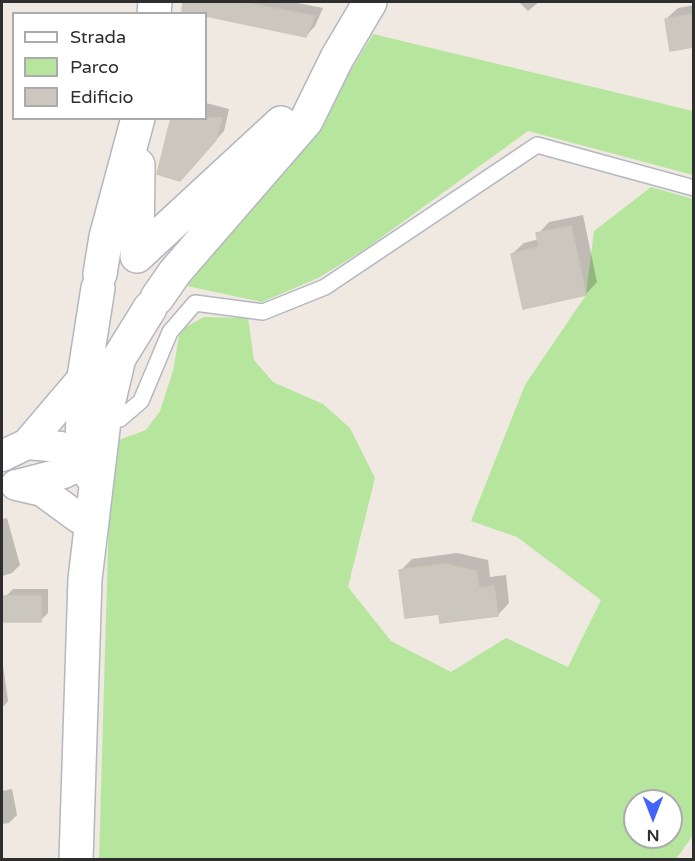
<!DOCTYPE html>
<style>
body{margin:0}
#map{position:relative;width:695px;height:861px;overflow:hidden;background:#efe9e1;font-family:"Varela Round",sans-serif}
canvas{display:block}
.frame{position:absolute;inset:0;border:3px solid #2e2e2e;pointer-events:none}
.legend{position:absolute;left:12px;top:12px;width:195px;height:108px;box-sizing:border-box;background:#fff;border:2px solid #ababab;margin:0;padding:8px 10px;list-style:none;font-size:18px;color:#2e2e2e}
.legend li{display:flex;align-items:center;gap:12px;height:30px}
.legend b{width:30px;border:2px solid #ababab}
.north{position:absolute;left:623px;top:789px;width:60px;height:60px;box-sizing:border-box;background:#fff;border:2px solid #ababab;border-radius:50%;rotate:180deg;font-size:16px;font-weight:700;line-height:24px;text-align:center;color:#2e2e2e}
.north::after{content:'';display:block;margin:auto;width:21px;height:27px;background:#4264fb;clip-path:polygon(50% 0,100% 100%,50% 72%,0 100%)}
</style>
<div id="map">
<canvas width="695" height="861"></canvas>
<div class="frame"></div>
<ul class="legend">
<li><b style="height:8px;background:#fff"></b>Strada</li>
<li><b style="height:16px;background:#b6e59e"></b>Parco</li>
<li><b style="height:16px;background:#cbc7bf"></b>Edificio</li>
</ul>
<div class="north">N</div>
</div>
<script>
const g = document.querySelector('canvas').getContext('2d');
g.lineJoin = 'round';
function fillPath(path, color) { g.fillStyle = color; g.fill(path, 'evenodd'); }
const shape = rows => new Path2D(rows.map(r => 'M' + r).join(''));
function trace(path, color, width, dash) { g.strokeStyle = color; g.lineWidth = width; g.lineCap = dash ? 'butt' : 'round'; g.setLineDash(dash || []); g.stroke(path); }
const green = shape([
 [373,34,693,111,693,175,528,131,364,250,318,278,262,302,187,286,324,115],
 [651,187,693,199,694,834,676,859,99,860,111,443,146,430,160,411,173,371,180,330,204,317,248,318,254,360,273,382,323,404,350,428,375,478,348,587,391,641,451,672,506,638,568,667,601,600,517,537,471,521,525,385,586,295,594,231],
 [635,801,671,801,671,837,635,837]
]);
const shadow = shape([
 [212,2,292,2,323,8,315,26,306,36,209,16],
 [519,2,539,2,528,11],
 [694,5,694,45,671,49,666,19,678,8],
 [206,103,229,109,224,131,187,171,206,118],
 [583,215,597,282,586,294,512,254,524,243,539,239,538,234,549,222],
 [7,518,20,565,12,573,2,576,2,519],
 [457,553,488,560,490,577,506,575,509,603,498,615,440,612,400,571,412,559],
 [13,589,48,589,48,613,40,621,5,597],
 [2,658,8,701,2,708],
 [12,789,17,815,9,823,2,824,2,791]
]);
const building = shape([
 [183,2,240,2,315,16,306,37,206,16,206,14,182,12,183,2],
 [693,14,693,47,670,51,665,19,693,14],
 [171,118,222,118,216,140,180,181,157,174,171,118],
 [571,226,586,295,523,309,511,254,539,247,536,233,571,226],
 [444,564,476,571,479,588,494,586,498,616,440,623,439,614,405,618,399,570,444,564],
 [3,596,41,596,41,622,3,622,3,596]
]);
const lane = shape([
 [104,421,120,419,141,401,170,332,195,303,263,312,325,287,537,145,694,188]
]);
const street = shape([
 [27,444,61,447,73,452,91,478],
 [2,456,27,444,84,377],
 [16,485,42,491,79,518],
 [17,485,64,473,81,464,102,442]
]);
const secondary = shape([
 [154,14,155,2],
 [137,256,281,123],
 [137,256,138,165],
 [100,274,106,237,138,118],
 [157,298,175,272,306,121,337,58,370,2],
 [82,449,84,377,98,288],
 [76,860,85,579,104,421,119,358,150,308]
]);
fillPath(green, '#b6e59e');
fillPath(shadow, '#0003');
fillPath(building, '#cbc7bf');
trace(building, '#cbc5ba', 1.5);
trace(lane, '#b4b7c1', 18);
trace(street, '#b4b7c1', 33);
trace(secondary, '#b4b7c1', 36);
trace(lane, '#fff', 15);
trace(street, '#fff', 30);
trace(secondary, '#fff', 33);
</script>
